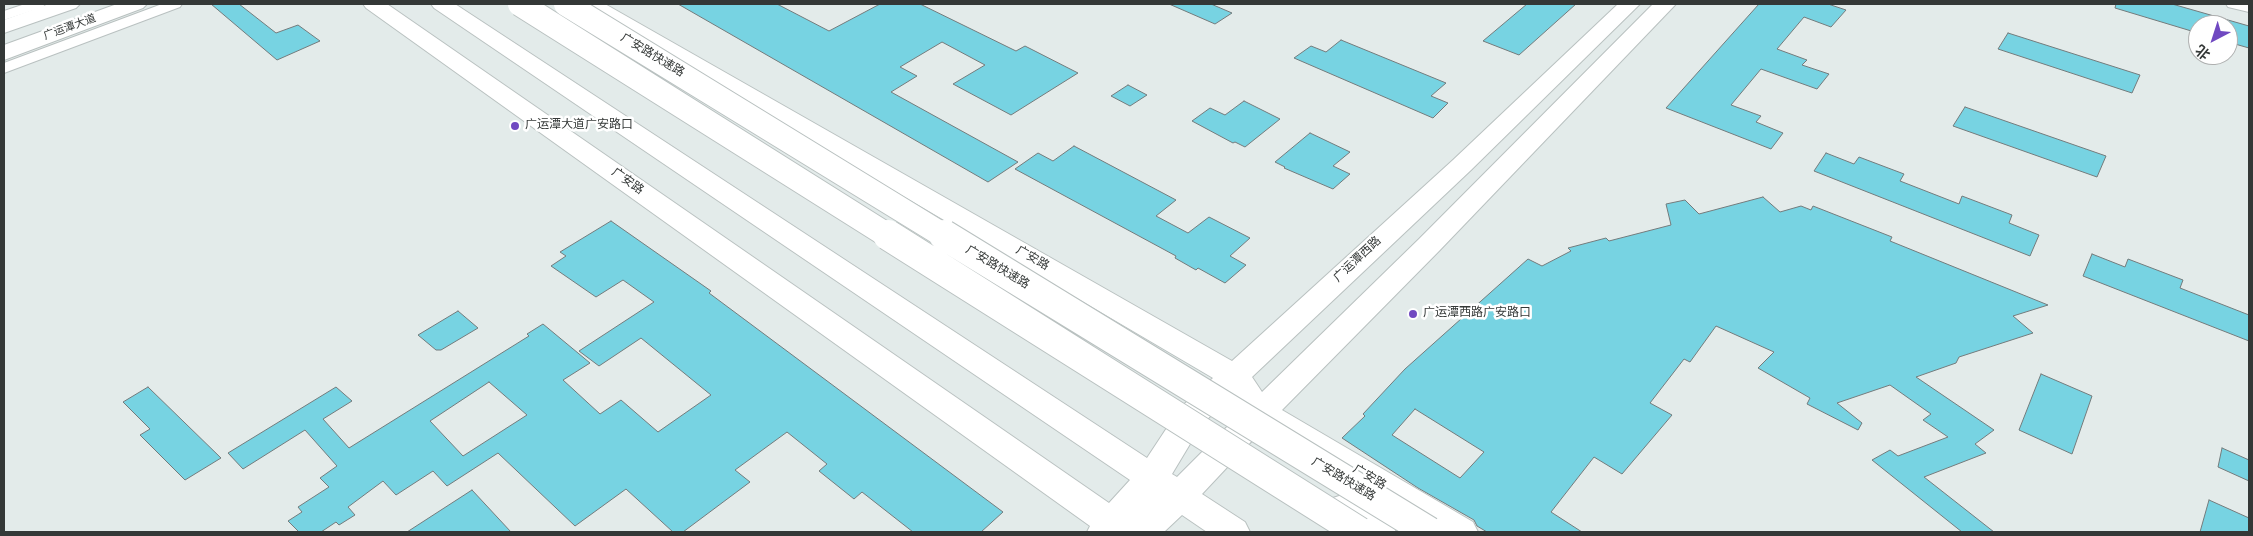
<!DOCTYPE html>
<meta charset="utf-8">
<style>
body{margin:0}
#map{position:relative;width:2253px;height:536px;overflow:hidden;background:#e3ebea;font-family:Overpass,"Noto Sans SC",sans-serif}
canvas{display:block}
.frame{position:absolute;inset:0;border:5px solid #343837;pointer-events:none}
.north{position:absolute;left:2188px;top:15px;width:50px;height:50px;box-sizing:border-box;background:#fff;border:1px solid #aeafaf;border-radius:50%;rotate:220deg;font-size:14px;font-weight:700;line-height:20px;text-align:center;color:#343837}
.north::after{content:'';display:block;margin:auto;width:18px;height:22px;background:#7049c1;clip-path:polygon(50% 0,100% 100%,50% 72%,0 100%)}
</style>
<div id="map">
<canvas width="2253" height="536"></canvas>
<div class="frame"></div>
<div class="north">北</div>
</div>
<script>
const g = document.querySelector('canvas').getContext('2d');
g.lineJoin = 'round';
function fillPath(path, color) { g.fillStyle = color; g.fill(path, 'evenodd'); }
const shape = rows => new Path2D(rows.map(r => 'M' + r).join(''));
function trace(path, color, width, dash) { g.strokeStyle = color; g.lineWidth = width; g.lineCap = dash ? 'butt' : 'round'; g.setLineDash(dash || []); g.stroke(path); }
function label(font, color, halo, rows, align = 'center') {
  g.font = font + ' Overpass,"Noto Sans SC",sans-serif'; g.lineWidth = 5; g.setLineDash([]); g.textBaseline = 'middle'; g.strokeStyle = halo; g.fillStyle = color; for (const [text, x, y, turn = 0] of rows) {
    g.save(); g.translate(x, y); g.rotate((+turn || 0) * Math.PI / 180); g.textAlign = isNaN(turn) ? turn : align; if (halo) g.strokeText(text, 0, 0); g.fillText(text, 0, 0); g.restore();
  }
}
const building = shape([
 [211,4,239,4,276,33,298,25,320,41,277,60,211,4],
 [678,4,777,4,829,31,880,4,920,4,1016,51,1025,46,1078,73,1011,115,953,84,985,65,942,42,900,67,917,76,891,92,1018,162,988,182,678,4],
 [1169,4,1211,4,1232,13,1215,24,1169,4],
 [1527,4,1576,4,1519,55,1483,41,1527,4],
 [1759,4,1828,4,1846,10,1831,27,1804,17,1777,49,1807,60,1802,65,1829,74,1817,89,1761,69,1731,105,1761,116,1756,122,1783,133,1771,149,1666,108,1759,4],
 [2116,4,2172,4,2249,26,2249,48,2228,42,2228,25,2198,25,2198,33,2115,8,2116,4],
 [2008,33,2140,75,2132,93,1998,49,2008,33],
 [1341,40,1446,83,1431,96,1448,103,1433,118,1294,58,1311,46,1326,52,1341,40],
 [1128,85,1147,95,1130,106,1111,96,1128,85],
 [1244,101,1280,119,1245,147,1235,142,1233,143,1192,121,1210,108,1225,115,1244,101],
 [1965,107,2106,156,2097,177,1953,126,1965,107],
 [1310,133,1350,152,1333,166,1350,174,1333,189,1284,168,1285,167,1275,162,1310,133],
 [1074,146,1176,200,1156,216,1188,233,1209,217,1250,238,1230,256,1246,265,1225,283,1198,268,1196,270,1175,258,1176,256,1015,169,1038,153,1053,161,1074,146],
 [1826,153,1854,164,1859,157,1904,174,1900,181,1959,204,1962,196,2012,215,2009,223,2039,235,2030,256,1814,171,1826,153],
 [1763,197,1780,212,1801,206,1811,210,1813,206,1892,237,1890,241,2048,305,2013,316,2033,333,1959,357,1956,363,1916,377,1994,430,1975,444,1986,453,1924,477,1994,532,1962,532,1872,460,1890,450,1898,456,1948,437,1923,420,1931,414,1890,385,1837,403,1862,423,1858,430,1807,404,1810,398,1758,368,1774,352,1716,326,1690,362,1684,359,1650,403,1672,415,1622,474,1594,457,1551,512,1582,532,1487,532,1477,526,1474,520,1418,488,1342,438,1365,416,1363,414,1405,369,1528,259,1542,266,1571,251,1568,248,1606,238,1609,241,1671,225,1666,204,1685,200,1699,214,1763,197],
 [1415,409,1484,452,1460,478,1392,435,1415,409],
 [611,221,711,291,709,293,1003,512,981,532,913,532,862,492,854,499,819,471,827,464,787,432,735,470,750,482,683,532,673,532,626,489,575,526,498,453,447,486,433,471,396,495,383,481,348,507,355,515,339,525,336,522,321,532,299,532,288,521,302,512,298,507,329,487,320,478,337,466,305,430,243,469,228,453,336,387,352,401,323,419,349,448,529,336,527,334,543,324,590,363,563,380,600,414,621,400,658,432,711,395,641,338,599,366,579,351,654,302,623,280,596,297,551,266,566,256,560,252,611,221],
 [489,382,527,415,463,456,430,421,489,382],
 [2092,254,2125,267,2128,259,2183,280,2180,288,2249,315,2249,341,2083,276,2092,254],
 [458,311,478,328,441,350,436,350,418,335,458,311],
 [2041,374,2092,396,2072,454,2019,430,2041,374],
 [148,387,221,458,185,480,140,435,150,429,123,402,148,387],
 [2222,448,2249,460,2249,481,2218,467,2222,448],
 [472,490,511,532,407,532,472,490],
 [2209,500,2249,518,2249,532,2200,532,2209,500]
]);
const street = shape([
 [25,4,45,4,43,7,4,20,4,11,25,4],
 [162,4,182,4,180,7,4,73,4,63,162,4],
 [2226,4,2249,4,2249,12,2228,7,2226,4]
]);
const secondary = shape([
 [49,4,80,4,76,8,4,33,4,20,49,4],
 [117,4,147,4,143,8,4,60,4,45,117,4],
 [363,4,387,4,1109,503,1130,480,434,8,431,4,455,4,1147,458,1180,408,1213,378,583,8,580,4,605,4,1232,361,1453,160,1618,4,1640,4,1471,170,1252,377,1262,392,1419,239,1653,4,1676,4,1439,251,1282,410,1473,522,1478,532,1433,532,1263,429,1202,494,1245,522,1250,532,1207,532,1182,515,1164,532,1087,532,1090,526,366,8,363,4],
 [1232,396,1243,411,1177,477,1172,474,1202,424,1232,396],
 [1342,495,1354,499,1391,522,1396,532,1352,532,1330,519,1325,509,1330,499,1342,495]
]);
const highwayBridgeFar1 = shape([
 [520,4,890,237],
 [566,4,946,237]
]);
const highwayBridge = shape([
 [888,235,1359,532],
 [944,235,1429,532]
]);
const markers = [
 [515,126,5,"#7049c1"],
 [1413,314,5,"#7049c1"]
];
const farStreetnames = [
 ["广运潭大道",70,28,-20]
];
const streetNames = [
 ["广安路快速路",652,56,31],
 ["广安路",627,182,35],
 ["广安路",1032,259,30],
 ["广运潭西路",1358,260,-43],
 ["广安路快速路",997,268,31],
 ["广安路",1369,478,31],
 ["广安路快速路",1343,480,31]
];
const poiNames = [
 ["广运潭大道广安路口",525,126],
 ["广运潭西路广安路口",1423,314]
];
fillPath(building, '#77d3e2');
trace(building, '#737b7c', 1);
trace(street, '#b9c1c0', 2);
trace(secondary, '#b9c1c0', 2);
fillPath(street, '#fff');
fillPath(secondary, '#fff');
trace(highwayBridgeFar1, '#b9c1c0', 26, []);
trace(highwayBridge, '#b9c1c0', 32, []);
trace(highwayBridgeFar1, '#fff', 24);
trace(highwayBridge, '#fff', 30);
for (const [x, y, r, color] of markers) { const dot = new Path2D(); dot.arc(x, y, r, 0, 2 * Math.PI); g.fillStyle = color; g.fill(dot); trace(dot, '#fff', 2); }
label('11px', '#343837', '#fff', farStreetnames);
label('12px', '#343837', '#fff', streetNames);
label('12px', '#343837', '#fff', poiNames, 'left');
</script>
